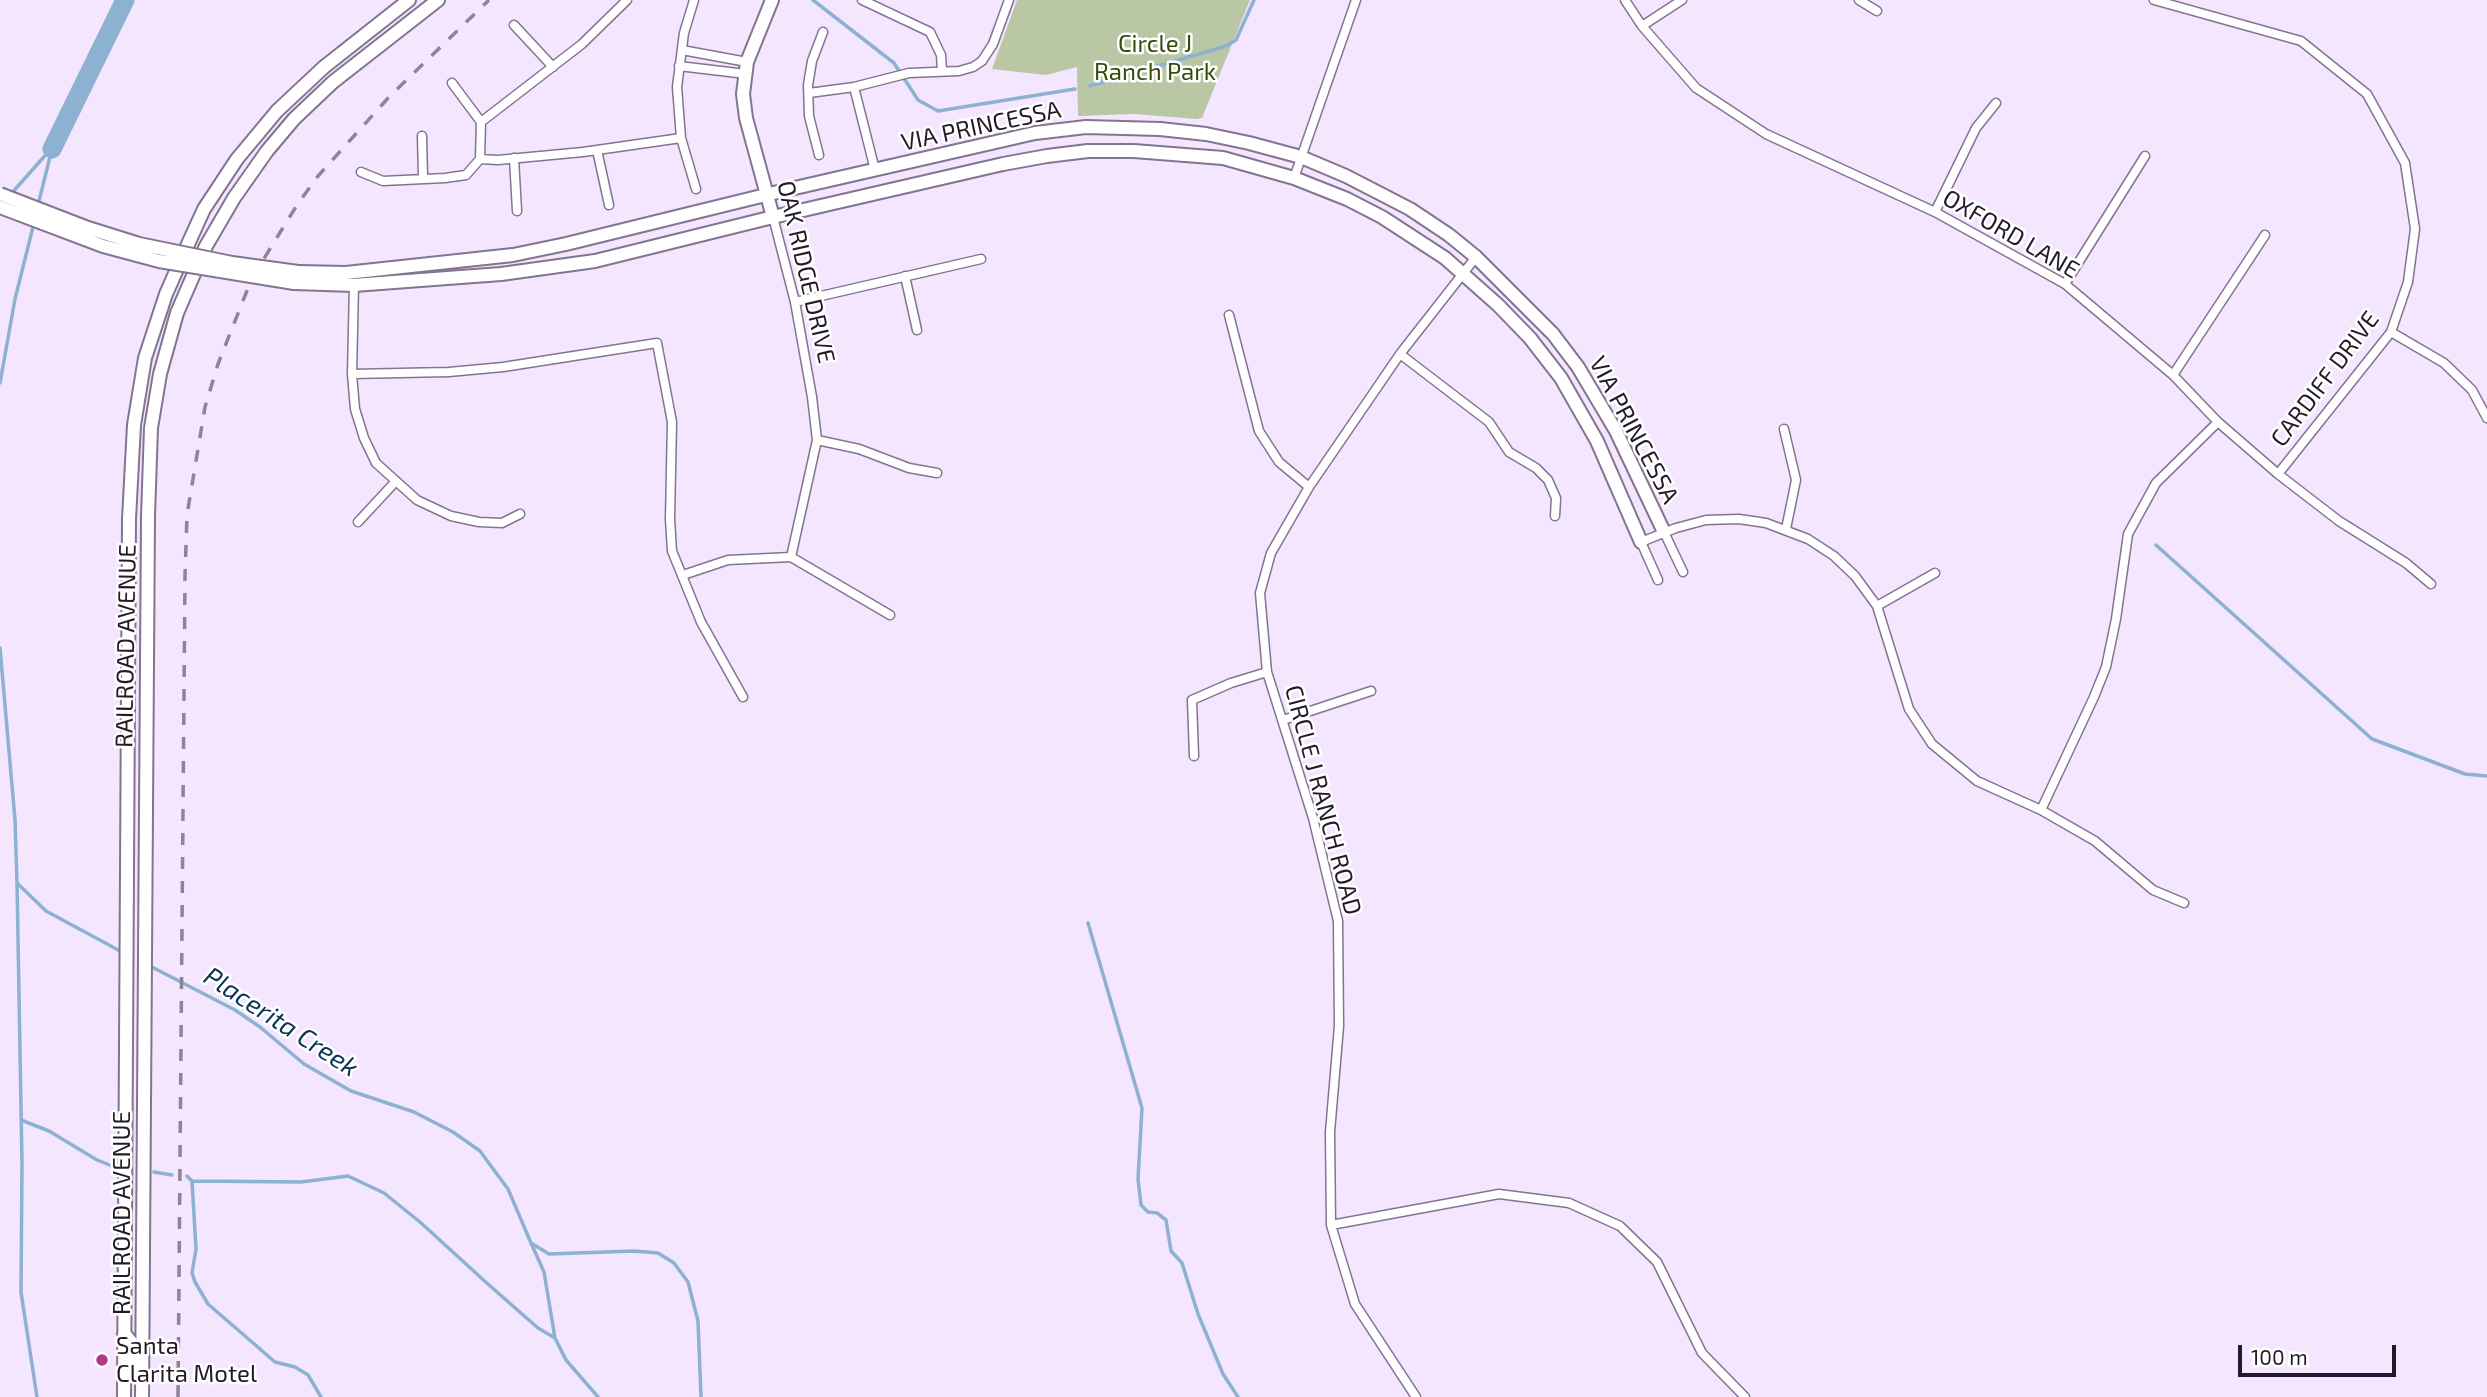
<!DOCTYPE html>
<style>
body{margin:0}
#map{position:relative;width:2487px;height:1397px;overflow:hidden;background:#f4e6ff;font-family:"Exo 2",sans-serif}
canvas{display:block}
.scale{position:absolute;left:2238px;top:1345px;width:158px;height:32px;box-sizing:border-box;border:4px solid #221b26;border-top:0;padding-left:9px;font-size:21px;line-height:24px;white-space:nowrap;color:#221b26;-webkit-text-stroke:5px #fff;paint-order:stroke}
</style>
<div id="map">
<canvas width="2487" height="1397"></canvas>
<div class="scale">100 m</div>
</div>
<script>
const g = document.querySelector('canvas').getContext('2d');
g.lineJoin = 'round';
function fillPath(path, color) { g.fillStyle = color; g.fill(path, 'evenodd'); }
const shape = rows => new Path2D(rows.map(r => 'M' + r).join(''));
function trace(path, color, width, dash) { g.strokeStyle = color; g.lineWidth = width; g.lineCap = dash ? 'butt' : 'round'; g.setLineDash(dash || []); g.stroke(path); }
function label(font, color, halo, rows, align = 'center') {
  g.font = font + ' "Exo 2",sans-serif'; g.lineWidth = 5; g.setLineDash([]); g.textBaseline = 'middle'; g.strokeStyle = halo; g.fillStyle = color; for (const [text, x, y, turn = 0] of rows) {
    g.save(); g.translate(x, y); g.rotate((+turn || 0) * Math.PI / 180); g.textAlign = isNaN(turn) ? turn : align; if (halo) g.strokeText(text, 0, 0); g.fillText(text, 0, 0); g.restore();
  }
}
const green = shape([
 [1017,0,1250,0,1202,118,1196,119,1134,114,1078,116,1077,67,1046,75,992,69]
]);
const stream = shape([
 [813,0,894,63,918,100,938,111,1075,89],
 [1090,86,1226,46,1236,40,1254,0],
 [11,194,50,150],
 [38,205,52,149],
 [0,383,15,299,34,223],
 [2156,545,2372,739,2465,774,2487,776],
 [0,648,15,820,17,883,22,1163,21,1292,37,1397],
 [17,883,46,911,122,952],
 [1088,923,1142,1108,1138,1179,1141,1205,1148,1212,1157,1213,1166,1220,1171,1251,1182,1263,1198,1314,1223,1374,1238,1397],
 [148,965,235,1010,260,1027,304,1064,351,1091,414,1112,453,1132,480,1151,508,1189,531,1243,549,1254,634,1251,658,1253,674,1263,688,1282,698,1321,701,1397],
 [21,1120,49,1131,97,1160,112,1166],
 [154,1172,172,1175],
 [187,1176,192,1181,196,1249,192,1273,195,1282,208,1304,275,1362,295,1367,308,1375,321,1397],
 [192,1181,301,1182,348,1176,384,1193,420,1222,489,1285,538,1328,555,1338],
 [531,1243,544,1272,555,1338,566,1360,598,1397]
]);
const river = shape([
 [52,149,125,0]
]);
const street = shape([
 [694,0,684,33,677,87,681,138,696,189],
 [862,0,930,32,941,55,942,71],
 [1625,0,1642,26,1696,88,1766,134,1935,212,2065,284,2173,375,2218,422,2278,474,2339,521,2406,563,2431,584],
 [1859,0,1877,11],
 [2154,0,2301,41,2367,94,2405,163,2415,229,2408,282,2391,332,2278,474],
 [514,25,553,67],
 [1642,26,1682,0],
 [682,50,747,62],
 [679,66,746,74],
 [452,83,481,122],
 [854,87,875,170],
 [809,93,854,87,909,73,959,71,973,67,982,61,993,44,1009,0],
 [422,136,423,178],
 [597,150,609,205],
 [819,155,809,116,808,85,812,61,823,32],
 [514,158,517,211],
 [480,159,481,122,582,44,627,0],
 [361,172,383,181,445,178,466,175,480,159,498,160,583,152,681,138],
 [1294,178,1356,0],
 [1935,212,1976,128,1996,103],
 [773,217,795,302,812,397,817,440,791,557],
 [905,276,917,330],
 [2065,284,2145,156],
 [354,285,352,374,355,409,364,438,376,463,417,500,451,516,479,522,502,523,520,514],
 [795,302,981,259],
 [1229,315,1259,431,1279,462,1309,487],
 [2391,332,2444,363,2472,390,2487,418],
 [1400,354,1489,422,1509,452,1536,468,1548,480,1556,498,1555,516],
 [352,374,449,372,503,367,657,343,672,422,670,519,672,551,701,622,743,697],
 [2173,375,2265,235],
 [1784,429,1796,480,1786,529],
 [817,440,859,449,909,468,937,473],
 [358,522,396,481],
 [1664,532,1683,572],
 [683,575,728,560,791,557,890,615],
 [1658,580,1641,542,1676,528,1706,520,1739,519,1766,523,1808,539,1834,556,1855,576,1877,606,1909,709,1932,744,1977,781,2041,810,2095,841,2153,890,2184,903],
 [1877,606,1935,573],
 [1283,720,1371,691],
 [1194,756,1192,700,1231,683,1267,672],
 [2041,810,2094,697,2106,667,2116,619,2128,534,2156,483,2218,422],
 [1331,1225,1499,1194,1569,1203,1620,1226,1657,1262,1702,1353,1745,1397],
 [1416,1397,1355,1304,1331,1225,1330,1132,1339,1026,1338,921,1313,818,1267,672,1260,593,1271,553,1309,487,1400,354,1476,257]
]);
const secondary = shape([
 [772,0,747,62,743,94,746,118,773,217],
 [298,272,346,273,513,255,566,244,786,190,1035,133,1086,127,1160,129,1206,134,1249,143,1301,157,1346,176,1410,209,1449,235,1476,257,1553,334,1578,367,1616,431,1664,532],
 [294,283,354,285,501,274,595,261,773,217,1003,164,1047,156,1088,151,1134,151,1223,158,1294,178,1347,199,1382,217,1445,258,1498,305,1530,338,1561,378,1597,441,1641,542]
]);
const primary = shape([
 [124,1333,132,1343,134,1369],
 [124,1397,129,519,134,425,145,358,166,294,189,242,204,209,237,159,277,111,324,67,409,0],
 [142,1397,148,516,151,428,160,374,177,313,206,246,234,198,267,151,294,119,333,82,438,0]
]);
const rail = shape([
 [178,1397,185,576,187,515,205,407,218,364,252,278,297,205,318,176,389,97,489,0]
]);
const secondaryBridge = shape([
 [0,194,88,228,139,244,232,263,298,272],
 [0,207,103,246,159,261,294,283]
]);
const markers = [
 [102,1360,7,"#b33788"]
];
const parkNames = [
 ["Circle J",1155,44],
 ["Ranch Park",1155,72]
];
const streetNames = [
 ["VIA PRINCESSA",981,126,-12],
 ["OXFORD LANE",2011,234,30],
 ["OAK RIDGE DRIVE",806,272,77],
 ["CARDIFF DRIVE",2325,379,-53],
 ["VIA PRINCESSA",1634,430,62],
 ["RAILROAD AVENUE",126,646,-89],
 ["CIRCLE J RANCH ROAD",1323,800,75],
 ["RAILROAD AVENUE",122,1213,-90]
];
const poiNames = [
 ["Santa",116,1346],
 ["Clarita Motel",116,1374]
];
const waterNames = [
 ["Placerita Creek",281,1022,33]
];
fillPath(green, '#b9c7a5');
trace(stream, '#8db1d1', 3.5);
trace(river, '#8db1d1', 19);
trace(street, '#83748f', 11);
trace(secondary, '#83748f', 16);
trace(primary, '#83748f', 16);
trace(street, '#fff', 8);
trace(secondary, '#fff', 12);
trace(primary, '#fff', 12);
trace(rail, '#8f8496', 3.5, [12, 12]);
trace(secondaryBridge, '#83748f', 16, []);
trace(secondaryBridge, '#fff', 12);
for (const [x, y, r, color] of markers) { const dot = new Path2D(); dot.arc(x, y, r, 0, 2 * Math.PI); g.fillStyle = color; g.fill(dot); trace(dot, '#fff', 2.5); }
label('24px', '#384a08', '#fff', parkNames);
label('24px', '#221b26', '#fff', streetNames);
label('24px', '#221b26', '#fff', poiNames, 'left');
label('italic 26px', '#093454', '#fff', waterNames);
</script>
